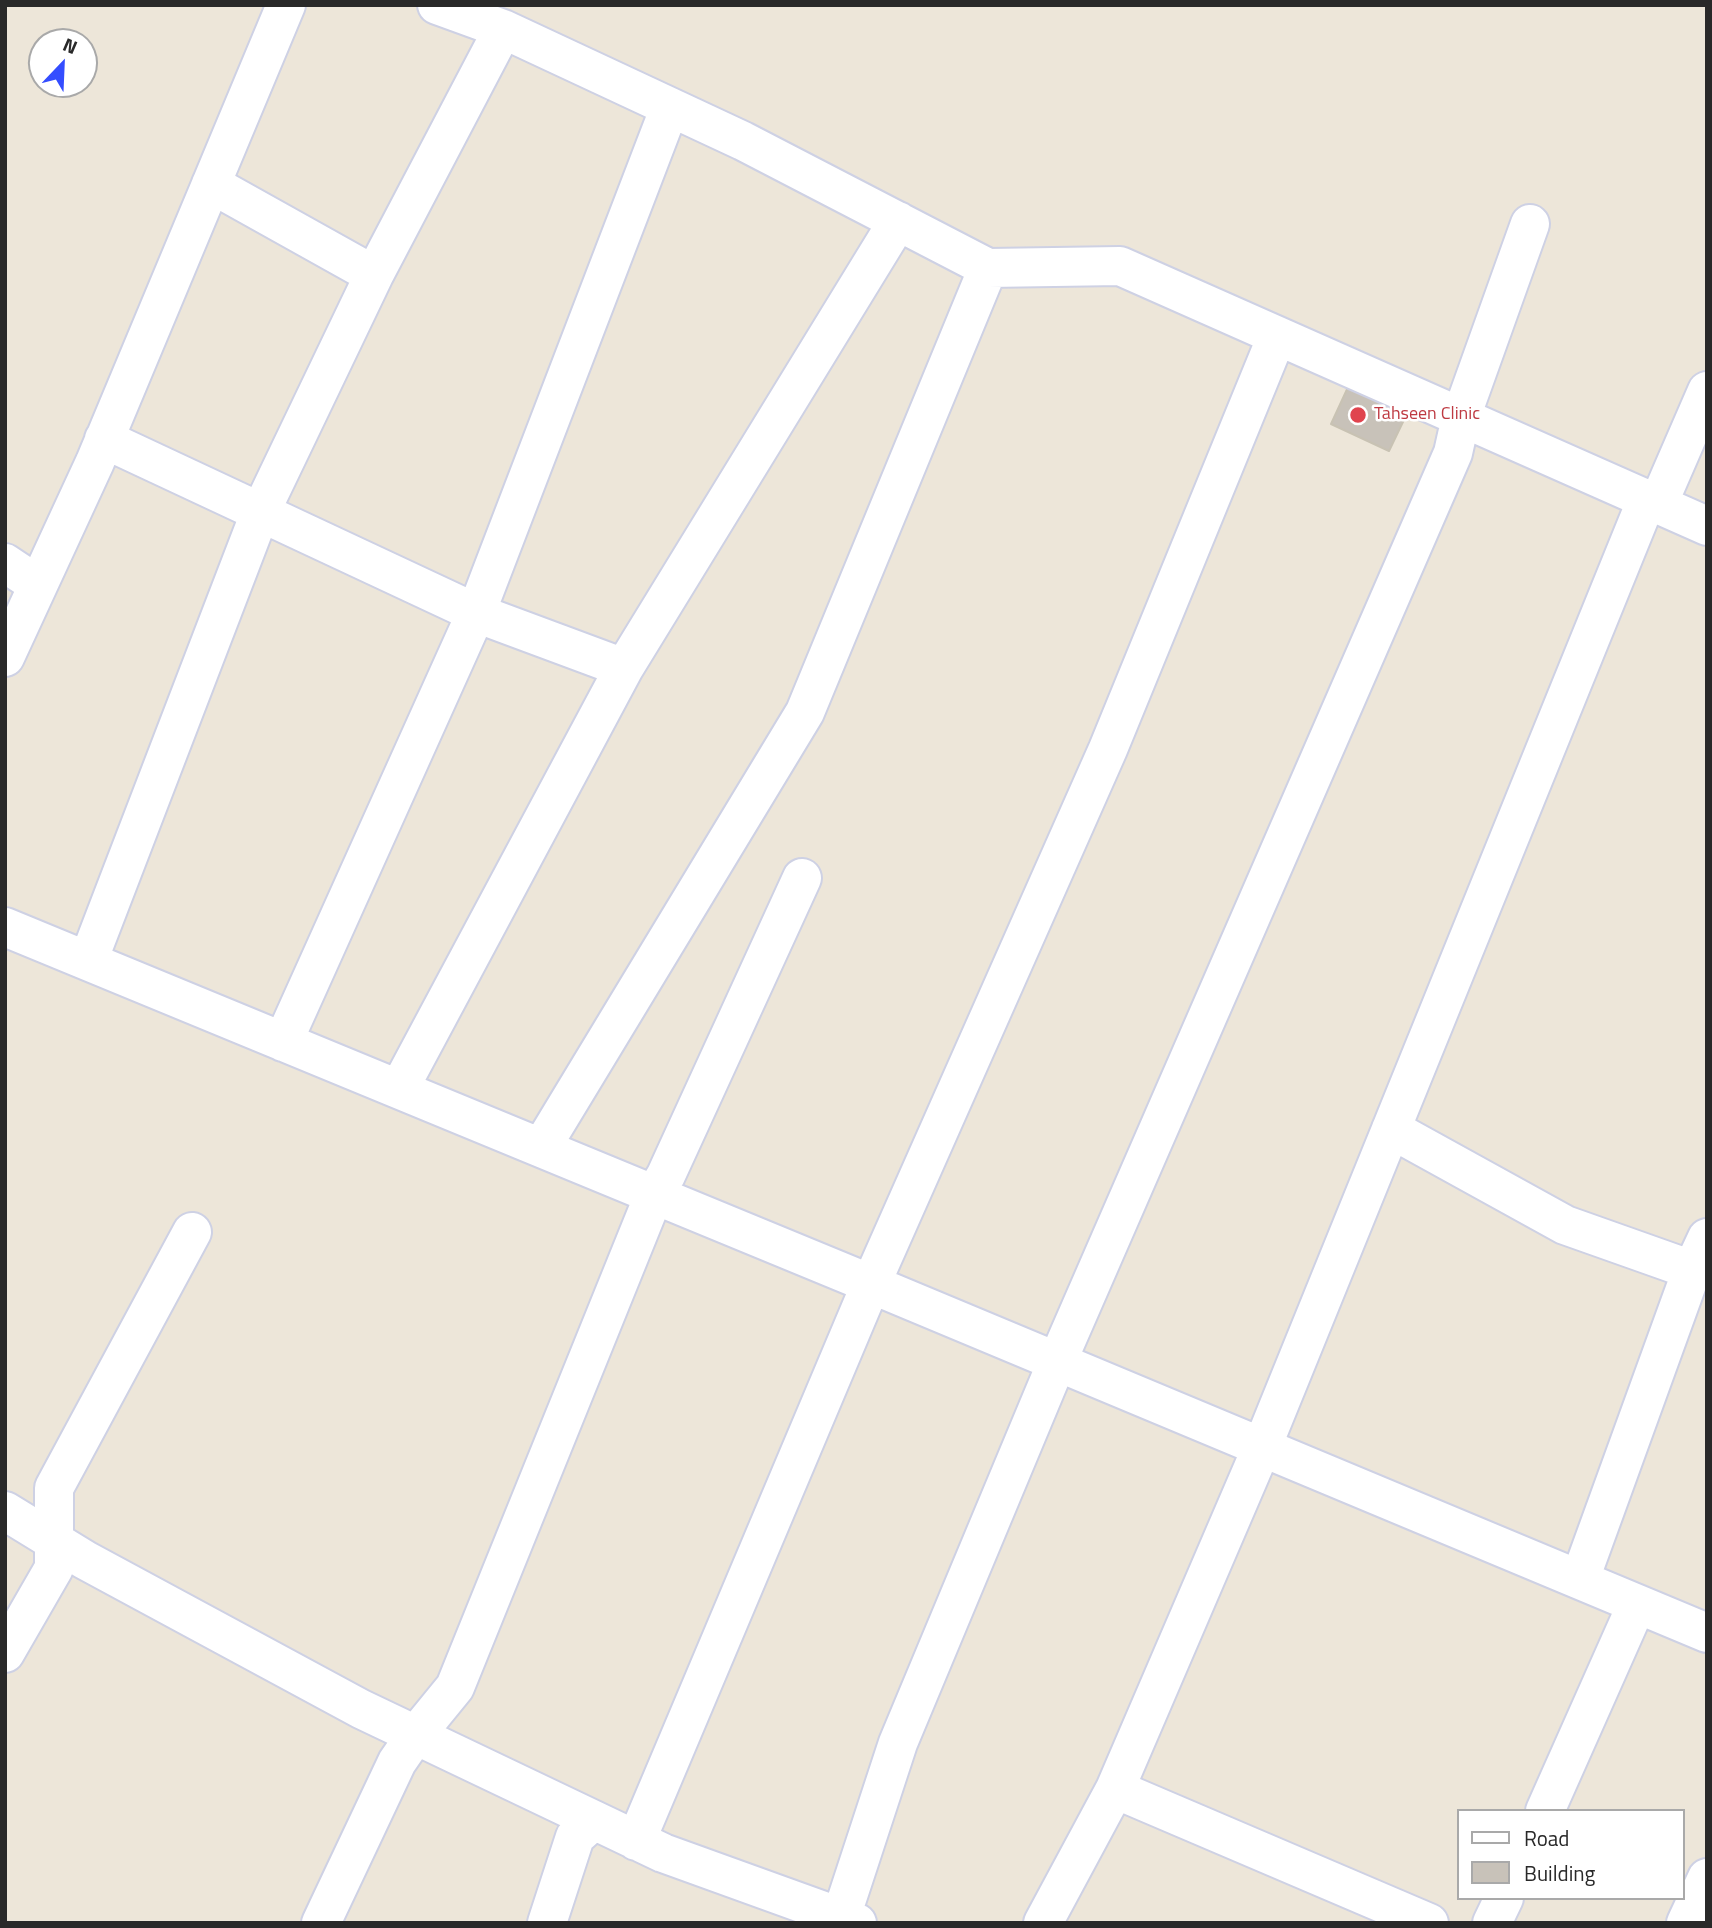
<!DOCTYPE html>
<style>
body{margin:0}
#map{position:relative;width:1712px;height:1928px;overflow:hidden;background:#ede6d9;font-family:"Titillium Web",sans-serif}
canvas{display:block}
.frame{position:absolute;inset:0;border:7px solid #292929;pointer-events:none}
.legend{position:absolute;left:1457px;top:1809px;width:228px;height:91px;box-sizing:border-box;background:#fff;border:2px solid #a9a9a9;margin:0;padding:9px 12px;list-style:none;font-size:21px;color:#292929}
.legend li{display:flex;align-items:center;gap:14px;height:35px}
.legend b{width:35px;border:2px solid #a9a9a9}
.north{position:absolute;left:28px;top:28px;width:70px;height:70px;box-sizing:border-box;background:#fff;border:2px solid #a9a9a9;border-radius:50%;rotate:23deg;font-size:19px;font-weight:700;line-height:28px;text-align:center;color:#292929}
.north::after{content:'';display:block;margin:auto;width:24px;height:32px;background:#344dff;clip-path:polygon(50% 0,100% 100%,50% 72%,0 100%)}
</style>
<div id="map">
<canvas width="1712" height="1928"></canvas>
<div class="frame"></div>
<ul class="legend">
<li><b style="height:9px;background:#fff"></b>Road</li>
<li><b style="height:19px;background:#c8c2b9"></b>Building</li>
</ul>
<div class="north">N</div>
</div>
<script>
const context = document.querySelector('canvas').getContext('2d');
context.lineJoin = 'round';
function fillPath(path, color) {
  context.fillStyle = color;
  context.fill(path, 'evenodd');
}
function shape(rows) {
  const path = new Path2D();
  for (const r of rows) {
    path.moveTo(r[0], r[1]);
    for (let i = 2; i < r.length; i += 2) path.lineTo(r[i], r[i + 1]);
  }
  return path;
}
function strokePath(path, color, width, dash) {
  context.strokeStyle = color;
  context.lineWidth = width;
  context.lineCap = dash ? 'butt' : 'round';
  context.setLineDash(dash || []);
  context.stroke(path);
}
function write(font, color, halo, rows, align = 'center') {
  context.font = font + ' "Titillium Web",sans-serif';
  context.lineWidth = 5;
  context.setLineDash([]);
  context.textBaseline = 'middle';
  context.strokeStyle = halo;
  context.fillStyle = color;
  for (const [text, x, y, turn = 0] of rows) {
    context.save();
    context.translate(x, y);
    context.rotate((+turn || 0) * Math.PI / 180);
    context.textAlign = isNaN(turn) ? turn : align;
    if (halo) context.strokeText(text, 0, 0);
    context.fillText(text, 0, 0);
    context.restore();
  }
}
const building = shape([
 [1355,372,1414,399,1389,451,1331,424,1355,372]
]);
fillPath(building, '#c8c2b9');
strokePath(building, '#c8c2b3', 2);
const street = shape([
 [437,5,503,29,743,141,988,268,1120,266,1707,526],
 [670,107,476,613,624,668,898,221],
 [374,275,503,29],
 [104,439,476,613,283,1042],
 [1658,504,1707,391],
 [5,563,38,585],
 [5,657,95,462,286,5],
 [5,927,871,1284,1707,1633],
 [88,961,260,513,374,275,211,184],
 [399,1089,624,668],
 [1391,1129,1565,1225,1692,1270],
 [541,1148,805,712,988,268],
 [5,1511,85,1560,361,1709,663,1853,857,1923],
 [1580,1579,1692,1270,1707,1238],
 [5,1653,54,1568,54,1488,192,1232],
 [1115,1789,1429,1923],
 [1545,1811,1637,1604],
 [636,1841,871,1284,1108,749,1277,336],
 [841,1917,898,1743,1057,1362,1453,453,1461,417,1530,224],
 [321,1923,397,1762,415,1736,455,1687,654,1195,666,1175,802,878],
 [547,1923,575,1837,593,1821],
 [1043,1923,1115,1789,1262,1447,1647,499],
 [1492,1923,1504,1898],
 [1686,1923,1707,1878]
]);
strokePath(street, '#ced1e4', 42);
strokePath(street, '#fff', 38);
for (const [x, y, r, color] of [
 [1358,415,9,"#e0444e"]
]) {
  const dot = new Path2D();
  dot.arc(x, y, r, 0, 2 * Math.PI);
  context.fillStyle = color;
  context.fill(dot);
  strokePath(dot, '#fff', 2.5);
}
write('18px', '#be3a42', '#fff', [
 ["Tahseen Clinic",1374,415]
], 'left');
</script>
